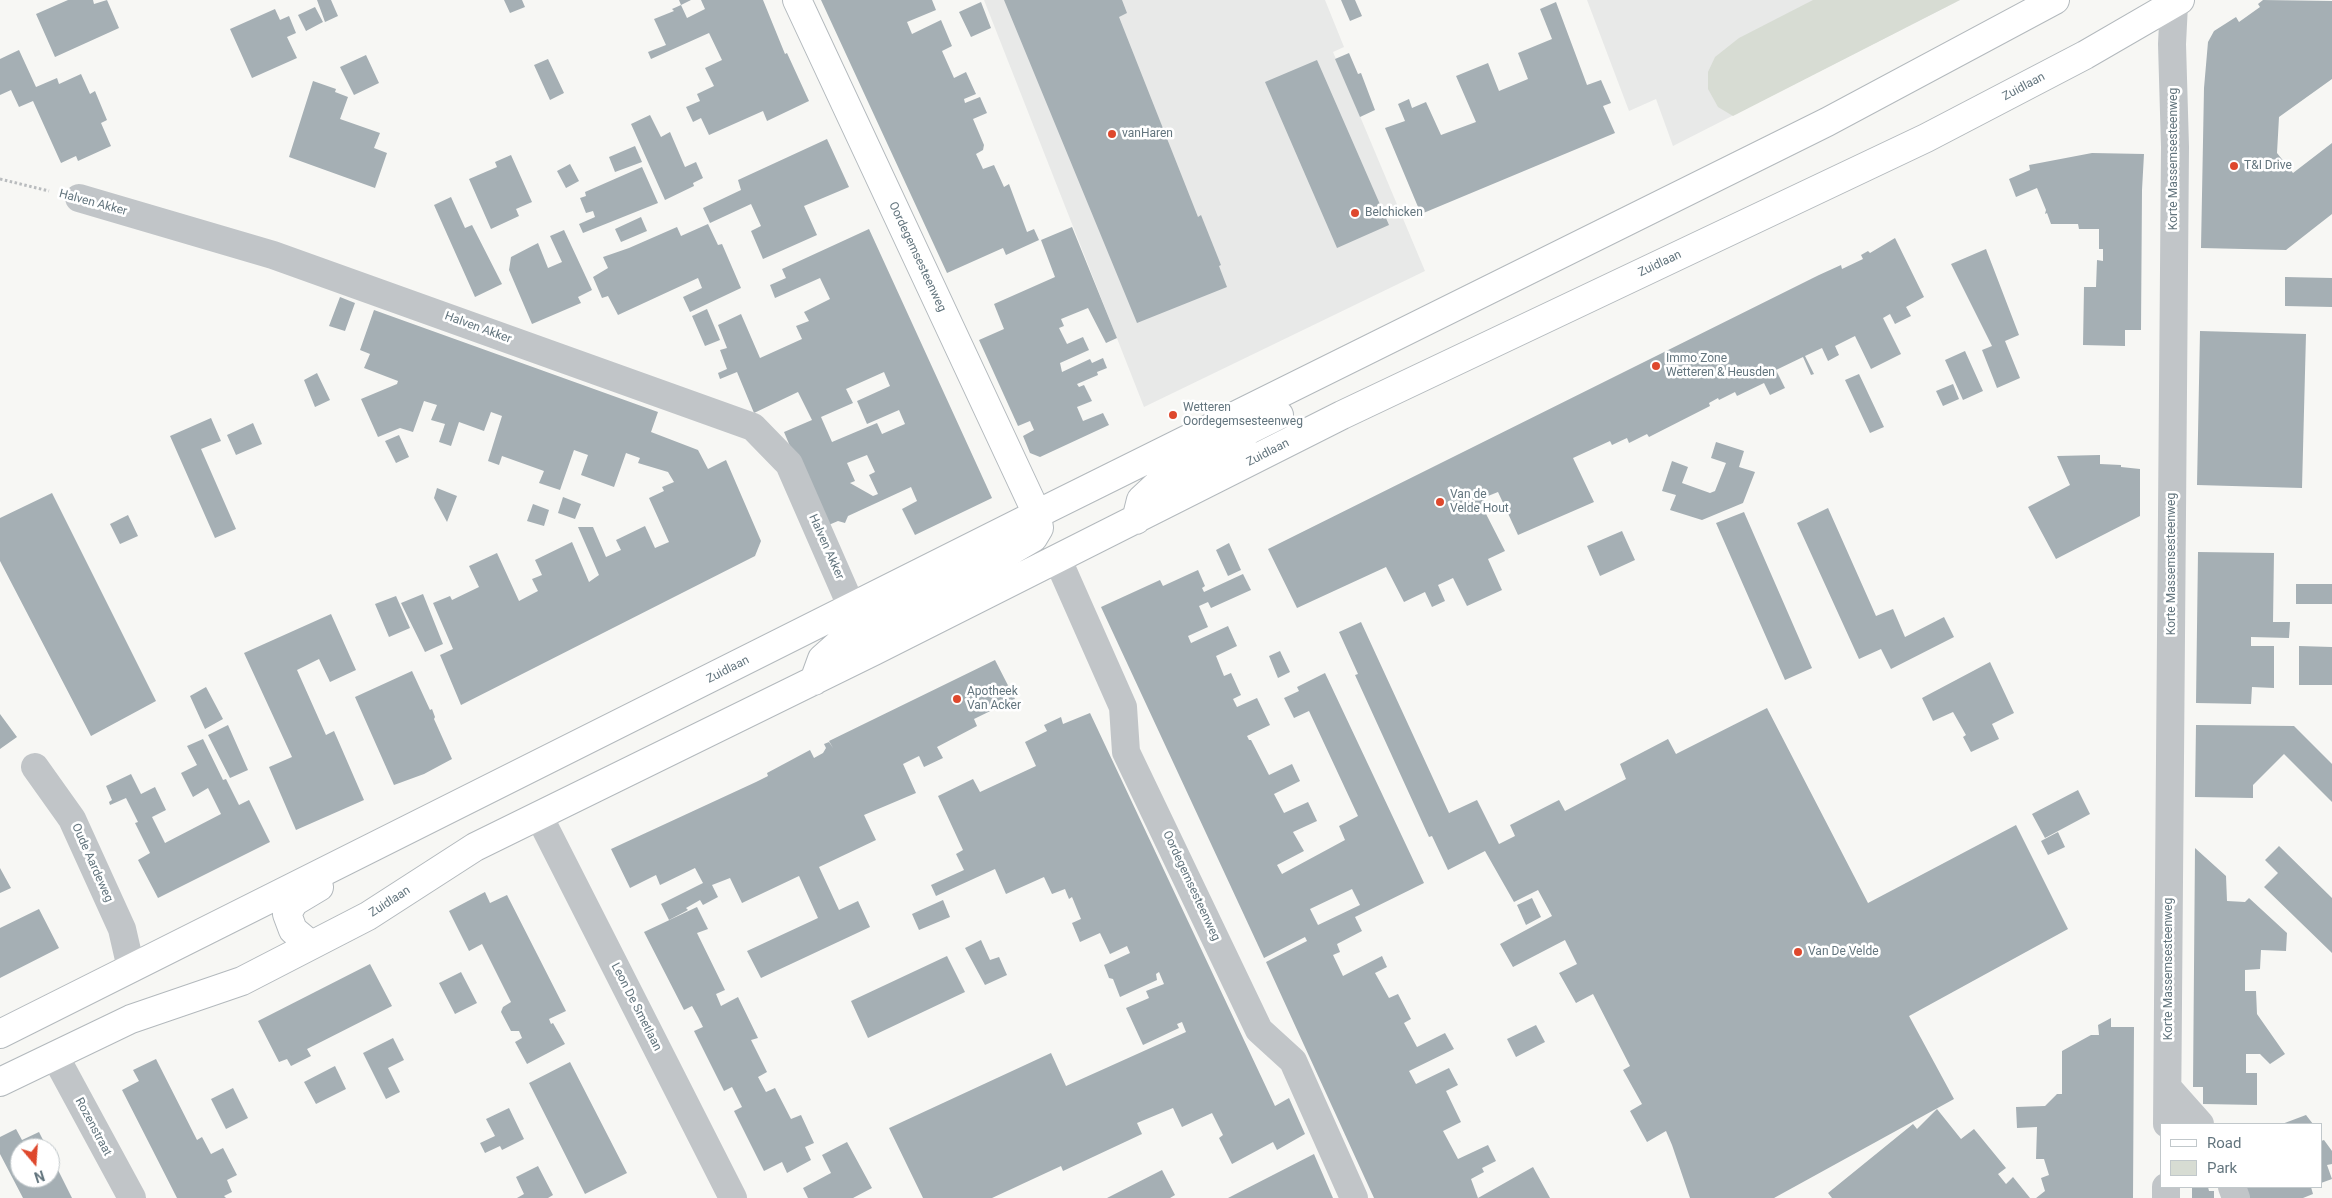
<!DOCTYPE html>
<style>
body{margin:0}
#map{position:relative;width:2332px;height:1198px;overflow:hidden;background:#f7f7f4;font-family:Roboto,sans-serif}
canvas{display:block}
.legend{position:absolute;left:2160px;top:1123px;width:162px;height:65px;box-sizing:border-box;background:#fff;border:1px solid #c1c8cb;margin:0;padding:6px 9px;list-style:none;font-size:15px;color:#63757e}
.legend li{display:flex;align-items:center;gap:10px;height:25px}
.legend b{width:25px;border:1px solid #c1c8cb}
.north{position:absolute;left:10px;top:1138px;width:50px;height:50px;box-sizing:border-box;background:#fff;border:1px solid #c1c8cb;border-radius:50%;rotate:162deg;font-size:14px;font-weight:700;line-height:20px;text-align:center;color:#63757e}
.north::after{content:'';display:block;margin:auto;width:18px;height:22px;background:#de482d;clip-path:polygon(50% 0,100% 100%,50% 72%,0 100%)}
</style>
<div id="map">
<canvas width="2332" height="1198"></canvas>
<ul class="legend">
<li><b style="height:6px;background:#fff"></b>Road</li>
<li><b style="height:14px;background:#d7dcd3"></b>Park</li>
</ul>
<div class="north">N</div>
</div>
<script>
const context = document.querySelector('canvas').getContext('2d');
context.lineJoin = 'round';
function fillPath(path, color) {
  context.fillStyle = color;
  context.fill(path, 'evenodd');
}
function shape(rows) {
  const path = new Path2D();
  for (const r of rows) {
    path.moveTo(r[0], r[1]);
    for (let i = 2; i < r.length; i += 2) path.lineTo(r[i], r[i + 1]);
  }
  return path;
}
function strokePath(path, color, width, dash) {
  context.strokeStyle = color;
  context.lineWidth = width;
  context.lineCap = dash ? 'butt' : 'round';
  context.setLineDash(dash || []);
  context.stroke(path);
}
function write(font, color, halo, rows, align = 'center') {
  context.font = font + ' Roboto,sans-serif';
  context.lineWidth = 5;
  context.setLineDash([]);
  context.textBaseline = 'middle';
  context.strokeStyle = halo;
  context.fillStyle = color;
  for (const [text, x, y, turn = 0] of rows) {
    context.save();
    context.translate(x, y);
    context.rotate((+turn || 0) * Math.PI / 180);
    context.textAlign = isNaN(turn) ? turn : align;
    if (halo) context.strokeText(text, 0, 0);
    context.fillText(text, 0, 0);
    context.restore();
  }
}
fillPath(shape([
 [984,0,1325,0,1344,47,1333,52,1425,271,1144,407],
 [1587,0,1960,0,1673,146,1656,99,1629,111]
]), '#e8e9e8');
fillPath(shape([
 [1813,0,1960,0,1733,116,1718,107,1708,89,1708,72,1715,57,1739,38]
]), '#d7dcd3');
fillPath(shape([
 [68,0,93,0,94,4,107,0,119,28,55,57,36,14],
 [317,0,331,0,338,16,325,22],
 [504,0,522,0,525,7,510,13],
 [679,0,691,0,681,5],
 [701,0,763,0,785,54,787,53,809,101,767,121,763,111,709,135,701,118,693,122,686,107,700,101,697,94,714,86,705,68,722,60,709,33,651,59,648,52,666,45,654,19,674,11,672,9,681,5,687,18,705,9],
 [821,0,932,0,936,10,907,22,912,34,941,20,952,46,942,51,954,78,966,72,976,94,964,99,965,103,980,97,987,113,973,119,984,145,983,150,976,154,983,169,994,165,1004,187,1009,184,1027,232,1034,229,1039,240,1006,255,1003,248,947,273],
 [1004,0,1122,0,1127,13,1119,17,1198,217,1201,215,1221,265,1219,266,1227,287,1137,323],
 [1341,0,1355,0,1362,16,1350,21],
 [2263,0,2332,1,2332,79,2279,117,2277,153,2293,173,2332,143,2332,214,2286,250,2201,248,2204,88,2208,42,2214,31,2236,17,2239,22,2260,7,2258,4],
 [981,2,991,28,971,37,959,12],
 [1556,2,1587,85,1601,80,1611,103,1603,106,1615,133,1421,214,1385,128,1405,121,1398,104,1409,99,1412,108,1426,102,1441,135,1476,122,1456,76,1488,63,1499,91,1528,79,1518,53,1552,39,1540,9],
 [315,7,323,22,306,31,298,15],
 [275,9,280,20,289,16,296,33,287,37,297,58,252,78,230,29],
 [19,50,36,87,57,78,59,84,81,74,90,94,95,91,107,120,101,123,111,146,78,161,76,156,61,163,33,101,19,107,11,90,0,95,0,59],
 [1349,53,1358,74,1361,73,1375,110,1360,117,1335,59],
 [366,55,379,83,354,95,340,67],
 [548,59,564,93,550,100,534,65],
 [1317,60,1389,225,1337,248,1265,82],
 [313,81,336,89,335,92,348,97,340,119,380,133,374,148,387,153,375,188,289,157],
 [650,115,661,137,670,132,685,167,696,162,703,178,693,183,694,186,665,200,631,124],
 [827,139,849,187,804,206,817,235,763,259,751,231,761,226,751,204,710,223,703,208,741,190,738,180],
 [635,146,642,162,615,172,609,157],
 [2092,153,2144,154,2142,190,2141,330,2125,330,2125,346,2083,345,2084,287,2096,287,2097,260,2103,261,2103,249,2099,249,2099,229,2079,229,2078,224,2051,224,2047,213,2045,214,2046,210,2037,188,2016,197,2009,179,2030,170,2029,165],
 [511,155,532,202,516,209,519,216,491,229,469,179,497,167,495,162],
 [570,164,579,181,566,188,557,171],
 [642,167,658,203,583,233,579,224,595,217,593,211,586,213,580,198,586,196,585,192],
 [451,197,465,228,472,225,502,284,475,297,434,205],
 [641,217,647,231,621,242,615,229],
 [708,224,718,245,722,244,741,288,690,312,683,297,702,288,698,278,618,315,608,296,602,298,593,277,608,268,603,257,629,248,677,227,681,236],
 [1072,227,1117,338,1106,343,1088,308,1061,319,1064,326,1059,328,1067,344,1083,337,1089,350,1060,363,1062,372,1090,359,1092,363,1103,358,1107,368,1097,372,1098,375,1077,384,1079,387,1084,385,1092,401,1077,407,1083,421,1103,413,1109,425,1040,457,1030,453,1023,436,1034,430,1030,421,1018,426,979,340,1004,329,994,304,1055,277,1041,240],
 [869,229,992,498,915,535,902,509,917,501,911,487,848,516,845,523,838,521,824,527,784,432,812,420,798,392,754,413,737,372,720,379,718,373,727,369,720,350,727,348,718,325,741,314,760,358,802,339,796,326,809,321,804,312,830,299,820,278,775,298,770,285,786,278,782,269],
 [884,372,890,386,857,401,867,424,899,410,905,424,882,434,877,423,832,442,821,417,853,403,846,389],
 [867,455,875,472,869,475,878,494,873,496,850,483,855,481,847,463],
 [564,230,592,290,578,297,581,303,532,324,509,270,511,257,538,243,548,268,562,262,550,236],
 [1895,238,1924,297,1906,307,1911,316,1895,324,1890,314,1883,318,1901,354,1871,369,1855,336,1835,346,1839,355,1828,361,1822,348,1805,356,1814,374,1811,375,1803,357,1776,370,1785,388,1770,395,1764,383,1737,396,1735,392,1719,400,1718,398,1709,403,1710,406,1649,437,1647,434,1629,443,1627,438,1612,445,1610,441,1573,458,1594,502,1518,535,1498,492,1483,498,1489,511,1485,512,1505,551,1488,559,1502,590,1467,606,1453,578,1438,585,1445,601,1432,607,1425,592,1404,602,1386,567,1297,608,1268,549,1819,275,1841,265,1842,269,1863,259,1861,255,1868,251,1870,253],
 [1986,249,2019,335,2005,341,2020,378,1997,388,1982,350,1992,346,1951,264],
 [2285,277,2332,278,2332,307,2285,306],
 [340,297,355,303,345,331,329,326],
 [707,309,720,340,705,346,692,316],
 [374,310,658,412,651,432,698,450,708,469,726,460,761,541,755,556,461,705,440,655,453,649,433,603,450,596,452,600,479,587,469,566,497,553,519,601,538,591,532,579,542,575,535,560,572,542,589,582,599,575,578,527,593,527,606,557,621,550,616,540,645,526,655,548,669,542,649,498,664,491,662,487,674,482,668,472,638,463,640,458,626,453,614,487,581,475,588,455,574,450,560,490,539,483,544,471,502,456,499,465,488,461,502,416,491,412,484,431,459,422,451,446,439,442,445,424,431,420,437,405,424,401,413,432,400,428,378,437,361,399,397,384,398,381,364,368,370,354,360,350],
 [2200,331,2306,334,2302,488,2197,485],
 [1965,351,1983,391,1963,400,1945,360],
 [317,373,330,400,315,407,304,380],
 [1859,374,1884,427,1870,433,1845,380],
 [1953,384,1959,399,1943,406,1936,391],
 [211,418,221,441,201,449,236,529,215,538,170,436],
 [253,423,262,444,236,455,227,435],
 [399,435,409,457,396,463,385,441],
 [1716,442,1744,451,1739,467,1755,472,1743,503,1702,520,1670,510,1676,495,1662,491,1672,461,1688,467,1682,483,1710,493,1715,491,1726,463,1711,458],
 [2100,455,2100,464,2121,465,2121,467,2140,469,2140,516,2056,559,2028,507,2070,485,2057,456],
 [437,488,457,496,447,522,434,498],
 [52,493,156,701,91,736,0,561,0,518],
 [563,497,581,504,575,519,558,513],
 [533,504,549,510,544,526,527,521],
 [1828,508,1876,616,1893,609,1905,637,1944,617,1954,637,1891,669,1881,649,1859,659,1797,523],
 [1744,512,1812,668,1785,680,1716,523],
 [128,515,138,536,120,544,110,524],
 [1622,531,1635,560,1600,576,1587,546],
 [1229,543,1241,570,1228,576,1216,550],
 [2198,552,2274,553,2273,622,2290,622,2289,638,2251,637,2251,646,2274,646,2274,688,2252,687,2251,704,2196,703],
 [1198,570,1205,586,1202,588,1204,592,1243,574,1251,590,1211,608,1208,602,1199,606,1208,627,1188,636,1191,643,1228,626,1237,646,1216,656,1224,676,1231,673,1241,695,1233,699,1237,707,1257,698,1270,725,1247,736,1249,740,1251,740,1269,775,1292,764,1300,781,1274,794,1284,813,1308,802,1317,821,1293,832,1304,851,1277,865,1282,874,1345,840,1339,826,1358,816,1309,711,1294,718,1284,698,1299,691,1297,687,1325,673,1424,883,1355,917,1362,931,1337,944,1340,952,1333,955,1343,976,1382,956,1387,967,1375,973,1389,998,1398,994,1411,1019,1404,1023,1417,1047,1445,1033,1454,1049,1409,1071,1416,1084,1449,1068,1458,1085,1446,1091,1461,1122,1443,1131,1458,1159,1488,1145,1496,1161,1482,1168,1484,1172,1471,1179,1478,1198,1533,1167,1550,1198,1374,1198,1266,962,1307,941,1305,937,1264,958,1101,607,1160,580,1163,586],
 [1352,889,1360,905,1318,925,1310,909],
 [2296,584,2332,584,2332,604,2296,604],
 [423,594,443,644,425,652,401,603],
 [396,596,410,628,389,637,375,604],
 [331,614,356,670,330,682,319,659,297,670,326,735,334,731,364,800,296,830,269,767,292,757,244,653],
 [1361,622,1449,813,1477,800,1499,844,1515,836,1510,825,1559,800,1565,811,1626,779,1620,764,1668,739,1676,754,1767,708,1868,903,2016,825,2068,929,1909,1016,1954,1099,1774,1198,1690,1198,1672,1145,1666,1131,1647,1142,1630,1111,1642,1104,1623,1070,1630,1066,1593,994,1576,1003,1559,973,1577,964,1565,940,1513,967,1500,944,1552,916,1538,890,1514,902,1485,851,1448,870,1432,836,1429,837,1355,675,1358,674,1339,632],
 [2299,646,2332,647,2332,685,2299,685],
 [1280,651,1290,672,1278,678,1269,656],
 [995,660,1015,699,974,719,977,726,937,747,943,758,924,767,919,756,903,764,916,793,864,815,876,840,819,867,839,910,858,901,870,927,761,978,747,951,818,918,799,876,742,903,730,878,712,885,718,897,703,905,700,900,686,908,688,910,669,920,661,904,703,883,695,868,660,885,656,875,630,888,611,849,756,782,768,776,767,773,810,750,814,758,823,753,826,748,824,744,829,742,833,748,829,741],
 [1990,662,2014,713,1992,724,1999,739,1971,752,1963,737,1966,735,1953,712,1933,721,1922,698],
 [412,671,430,710,432,709,435,717,434,719,452,759,424,774,394,785,355,697],
 [206,687,223,719,205,729,190,696],
 [1090,713,1275,1106,1289,1098,1305,1134,1277,1150,1273,1142,1232,1164,1219,1138,1223,1135,1212,1113,1182,1127,1173,1108,1137,1123,1142,1134,1063,1171,1061,1166,992,1198,923,1198,889,1128,1051,1053,1066,1086,1186,1032,1182,1022,1177,1024,1179,1028,1143,1045,1126,1008,1149,998,1146,991,1164,984,1159,972,1156,974,1157,980,1120,997,1113,979,1109,978,1104,965,1130,953,1127,946,1110,954,1100,933,1080,942,1072,923,1081,919,1072,897,1069,899,1065,889,1052,894,1044,877,1006,894,995,869,936,896,931,885,964,870,956,854,963,850,938,796,973,779,980,792,1036,766,1025,742,1047,731,1044,725,1061,717,1063,724],
 [0,714,17,737,0,749],
 [228,725,248,770,230,778,208,735],
 [2196,725,2294,726,2332,764,2332,802,2284,754,2253,785,2253,798,2195,797],
 [203,739,223,780,226,779,239,805,249,800,270,842,158,898,138,860,150,853,135,823,138,822,126,798,110,805,109,802,112,800,106,786,131,774,141,794,155,787,166,810,152,817,165,843,221,814,208,788,193,797,181,773,197,765,187,746],
 [2078,790,2090,814,2045,838,2032,814],
 [2058,832,2065,847,2048,855,2041,841],
 [2279,846,2332,898,2332,953,2264,887,2278,873,2265,860],
 [2195,848,2226,876,2227,901,2245,902,2249,898,2287,933,2286,951,2261,950,2260,969,2245,970,2245,991,2256,991,2257,1014,2285,1054,2270,1064,2260,1054,2246,1054,2246,1073,2257,1073,2257,1105,2203,1104,2203,1087,2193,1087],
 [0,868,11,888,0,893],
 [485,892,490,903,507,895,566,1011,549,1019,551,1024,553,1023,565,1044,527,1064,515,1042,522,1038,519,1031,511,1031,501,1012,503,1007,511,1002,482,944,469,951,449,911],
 [1532,898,1541,917,1526,925,1517,905],
 [943,900,950,917,919,930,912,914],
 [697,907,708,929,697,933,725,990,716,994,721,1006,738,997,758,1038,751,1040,767,1072,758,1077,766,1092,775,1088,791,1119,801,1115,814,1143,805,1147,811,1160,787,1173,782,1162,764,1171,734,1111,742,1107,732,1087,724,1091,694,1031,703,1027,698,1017,692,1006,684,1010,644,932],
 [39,909,59,948,0,978,0,928],
 [981,940,990,960,999,957,1007,975,985,985,965,948],
 [947,956,965,992,868,1038,851,1001],
 [370,964,392,1006,307,1049,311,1056,291,1066,287,1059,279,1062,258,1021],
 [461,972,477,1003,455,1014,439,983],
 [2111,1018,2111,1027,2134,1027,2133,1198,2036,1198,2045,1191,2041,1178,2049,1175,2044,1159,2036,1159,2037,1127,2017,1128,2016,1107,2045,1106,2057,1094,2062,1094,2062,1051,2091,1035,2099,1035,2098,1025],
 [1536,1025,1545,1042,1516,1057,1507,1039],
 [393,1038,404,1060,388,1068,400,1092,386,1099,363,1053],
 [156,1059,197,1140,202,1137,211,1154,223,1148,237,1175,227,1180,232,1192,224,1196,226,1198,177,1198,122,1090,139,1081,133,1070],
 [570,1062,627,1173,585,1194,529,1083],
 [335,1066,346,1089,316,1104,304,1082],
 [233,1088,248,1118,226,1129,211,1099],
 [509,1108,524,1139,502,1150,500,1146,485,1153,480,1143,495,1136,486,1119],
 [1937,1109,1961,1139,1974,1129,2006,1168,1998,1174,2006,1184,2013,1177,2030,1198,1832,1198,1828,1193,1913,1124,1917,1129],
 [2306,1115,2313,1124,2282,1124],
 [16,1129,22,1140,39,1132,47,1148,20,1148,20,1178,50,1178,50,1154,72,1198,23,1198,0,1154,0,1137],
 [2324,1140,2332,1151,2332,1164,2327,1165,2332,1179,2321,1183,2321,1141],
 [847,1142,872,1188,853,1198,808,1198,803,1188,831,1173,822,1155],
 [1314,1154,1333,1198,1228,1198],
 [538,1166,553,1195,548,1198,517,1198,524,1194,516,1177],
 [1162,1170,1175,1195,1170,1198,1107,1198],
 [2192,1187,2208,1187,2209,1191,2214,1191,2214,1198,2192,1198],
 [2241,1187,2311,1187,2313,1194,2303,1198,2245,1198]
]), '#a5afb4');
const secondary = shape([
 [797,0,1037,514,1039,528,1033,538,1014,549,969,572,935,595,841,642,822,659,814,681],
 [1136,520,1141,500,1157,485,1224,451,1249,430,1279,415],
 [311,945,293,930,287,914,294,902,319,887],
 [0,1034,1037,514,1827,122,2055,0],
 [0,1082,131,1019,242,981,368,916,475,847,874,651,1342,415,1926,138,2085,55,2180,0]
]);
strokePath(secondary, '#b3b9bd', 30);
strokePath(shape([
 [0,179,49,191]
]), '#b9bcbe', 3, [2.5, 2.5]);
strokePath(shape([
 [79,198,273,255,753,427,789,464,852,608],
 [1058,560,1123,707,1126,752,1259,1030,1293,1061,1354,1198],
 [35,767,72,819,122,929,131,968],
 [539,816,733,1198],
 [55,1056,132,1198],
 [2168,1088,2200,1124],
 [2167,1124,2175,147,2172,44,2174,4],
 [2232,1187,2236,1198],
 [2166,1198,2166,1187]
]), '#c1c5c8', 28);
strokePath(secondary, '#fff', 28);
for (const [x, y, r, color] of [
 [1112,134,5,"#de482d"],
 [2234,166,5,"#de482d"],
 [1355,213,5,"#de482d"],
 [1656,366,5,"#de482d"],
 [1173,415,5,"#de482d"],
 [1440,502,5,"#de482d"],
 [957,699,5,"#de482d"],
 [1798,952,5,"#de482d"]
]) {
  const dot = new Path2D();
  dot.arc(x, y, r, 0, 2 * Math.PI);
  context.fillStyle = color;
  context.fill(dot);
  strokePath(dot, '#fff', 2);
}
write('12px', '#63757e', '#fff', [
 ["Zuidlaan",2024,87,-28],
 ["Korte Massemsesteenweg",2174,159,-90],
 ["Halven Akker",93,203,15],
 ["Oordegemsesteenweg",917,257,65],
 ["Zuidlaan",1660,264,-25],
 ["Halven Akker",478,328,20],
 ["Zuidlaan",1268,453,-27],
 ["Halven Akker",826,547,66],
 ["Korte Massemsesteenweg",2172,564,-90],
 ["Zuidlaan",728,670,-27],
 ["Oude Aardeweg",92,863,66],
 ["Oordegemsesteenweg",1191,886,65],
 ["Zuidlaan",390,902,-33],
 ["Korte Massemsesteenweg",2169,969,-90],
 ["Leon De Smetlaan",636,1007,63],
 ["Rozenstraat",93,1127,62]
]);
write('12px', '#63757e', '#fff', [
 ["vanHaren",1122,134],
 ["T&I Drive",2244,166],
 ["Belchicken",1365,213],
 ["Immo Zone",1666,359],
 ["Wetteren & Heusden",1666,373],
 ["Wetteren",1183,408],
 ["Oordegemsesteenweg",1183,422],
 ["Van de",1450,495],
 ["Velde Hout",1450,509],
 ["Apotheek",967,692],
 ["Van Acker",967,706],
 ["Van De Velde",1808,952]
], 'left');
</script>
